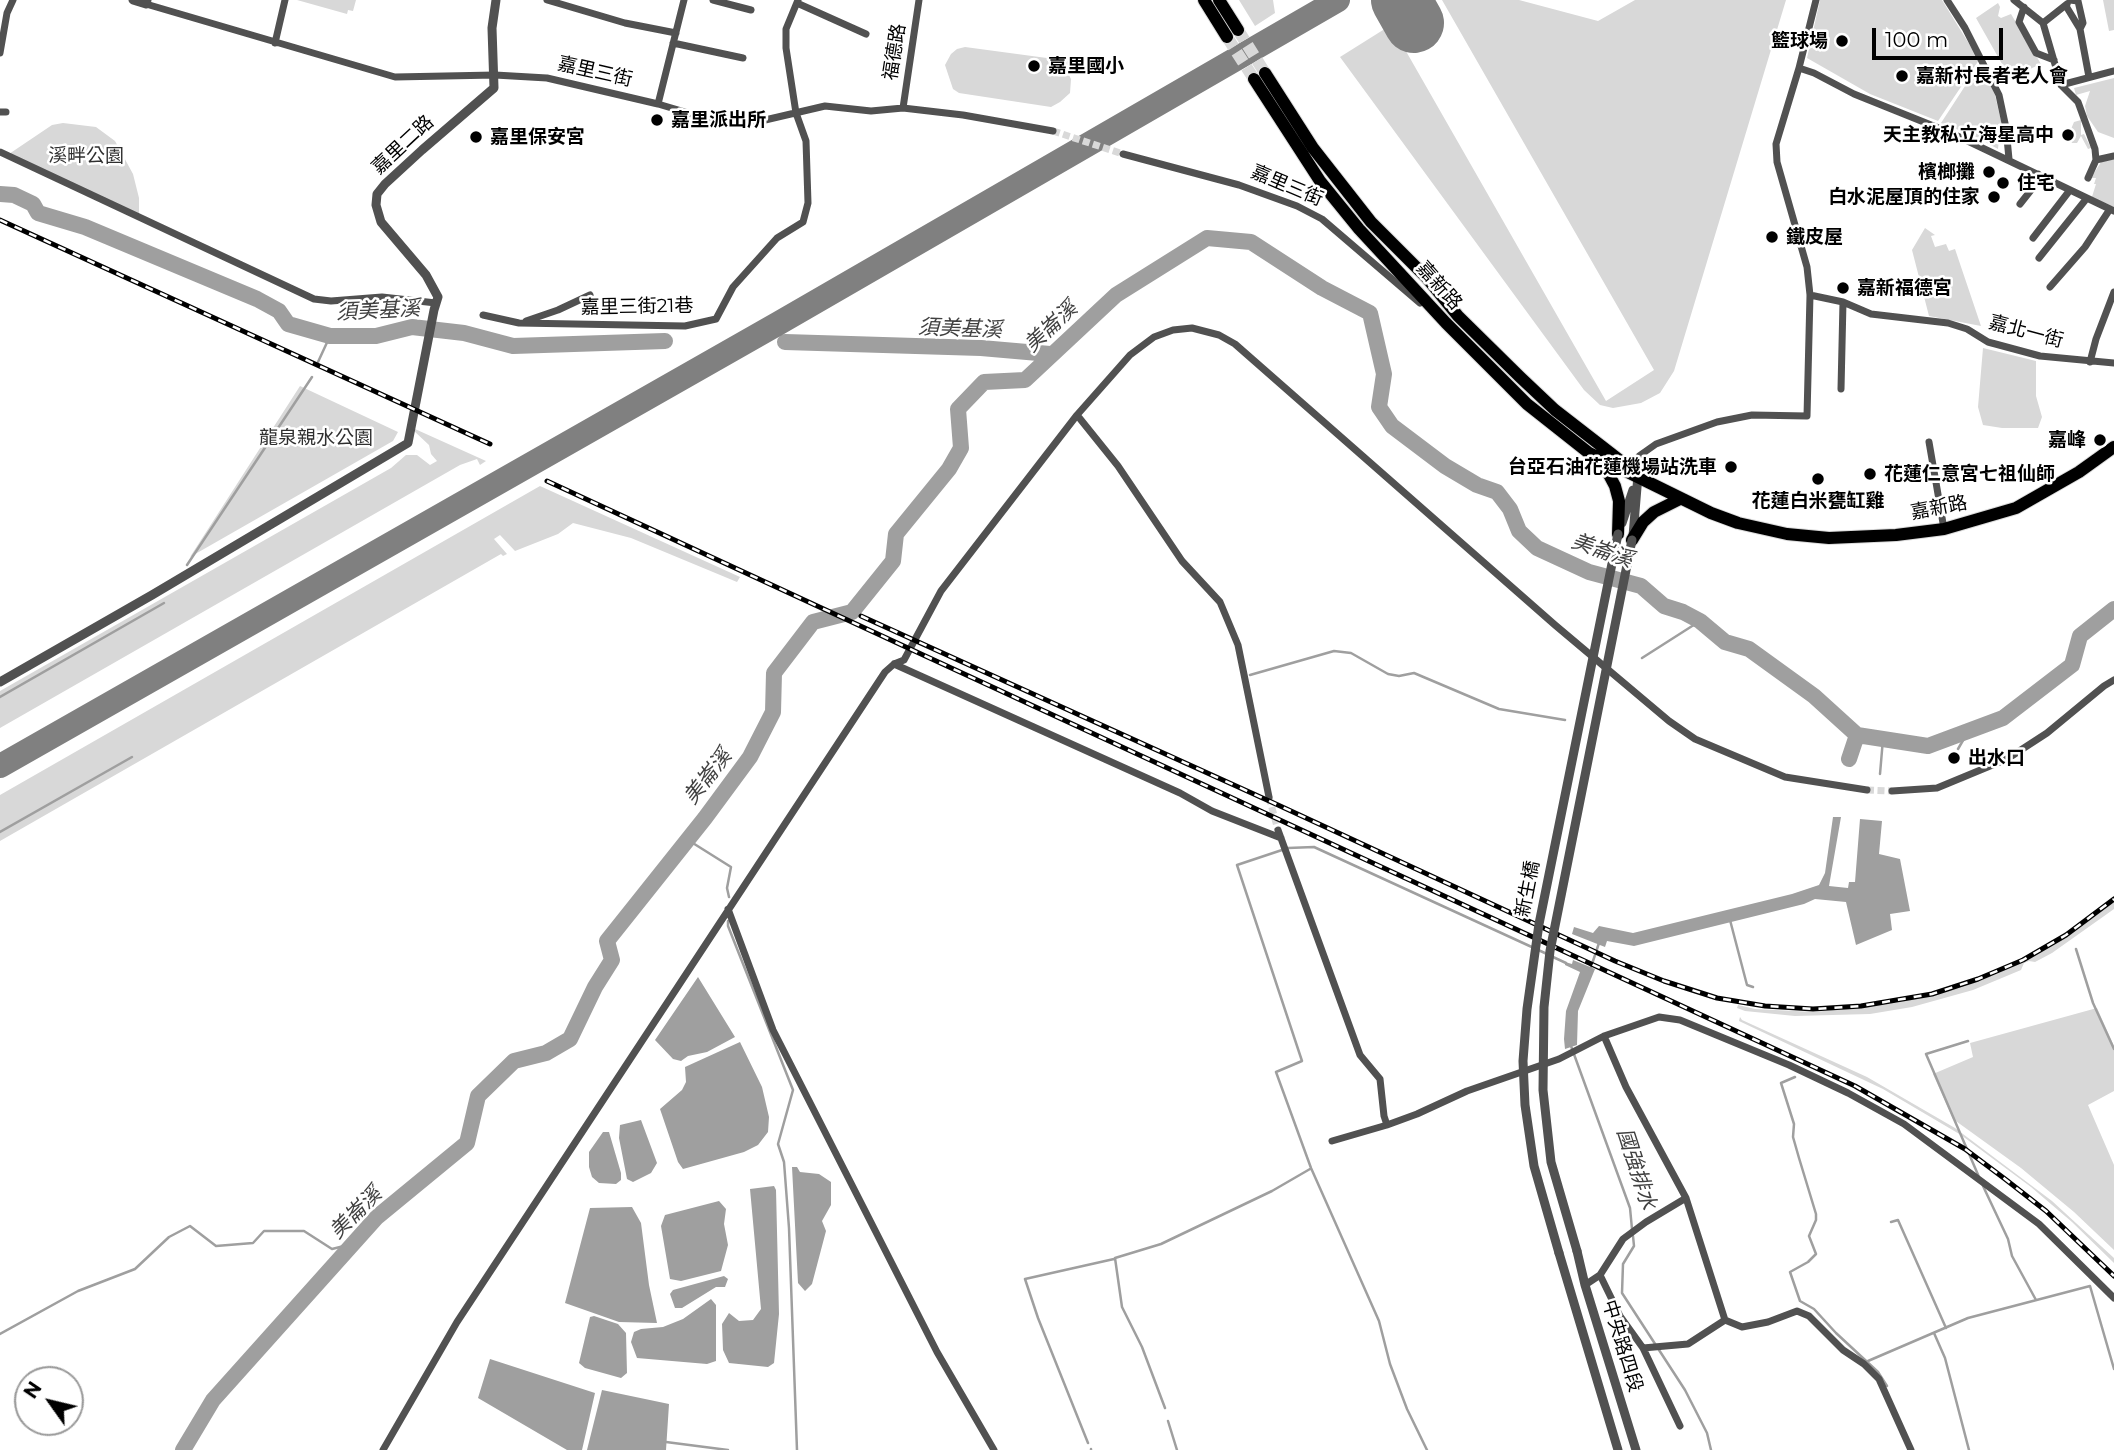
<!DOCTYPE html>
<meta charset="utf-8">
<style>
body{margin:0}
#map{position:relative;width:2114px;height:1450px;overflow:hidden;background:#fff;font-family:Montserrat,sans-serif}
canvas{display:block}
.north{position:absolute;left:14px;top:1366px;width:70px;height:70px;box-sizing:border-box;background:#fff;border:2px solid #999;border-radius:50%;rotate:304deg;font-size:19px;font-weight:700;line-height:28px;text-align:center;color:#000}
.north::after{content:'';display:block;margin:auto;width:24px;height:32px;background:#000;clip-path:polygon(50% 0,100% 100%,50% 72%,0 100%)}
.scale{position:absolute;left:1872px;top:28px;width:131px;height:32px;box-sizing:border-box;border:4px solid #000;border-top:0;padding-left:9px;font-size:21px;line-height:24px;white-space:nowrap;color:#000;-webkit-text-stroke:5px #fff;paint-order:stroke}
</style>
<div id="map">
<canvas width="2114" height="1450"></canvas>
<div class="north">N</div>
<div class="scale">100 m</div>
</div>
<script>
const context = document.querySelector('canvas').getContext('2d');
context.lineJoin = 'round';
function fillPath(path, color) {
  context.fillStyle = color;
  context.fill(path, 'evenodd');
}
function shape(rows) {
  const path = new Path2D();
  for (const r of rows) {
    path.moveTo(r[0], r[1]);
    for (let i = 2; i < r.length; i += 2) path.lineTo(r[i], r[i + 1]);
  }
  return path;
}
function strokePath(path, color, width, dash) {
  context.strokeStyle = color;
  context.lineWidth = width;
  context.lineCap = dash ? 'butt' : 'round';
  context.setLineDash(dash || []);
  context.stroke(path);
}
function write(font, color, halo, rows, align = 'center') {
  context.font = font + ' Montserrat,"Noto Sans TC",sans-serif';
  context.lineWidth = 5;
  context.setLineDash([]);
  context.textBaseline = 'middle';
  context.strokeStyle = halo;
  context.fillStyle = color;
  for (const [text, x, y, turn = 0] of rows) {
    context.save();
    context.translate(x, y);
    context.rotate((+turn || 0) * Math.PI / 180);
    context.textAlign = isNaN(turn) ? turn : align;
    if (halo) context.strokeText(text, 0, 0);
    context.fillText(text, 0, 0);
    context.restore();
  }
}
fillPath(shape([
 [297,0,356,0,353,11,348,10,347,14],
 [1239,0,1273,0,1275,13,1255,26],
 [1442,0,1519,0,1598,21,1635,0,1786,0,1674,371,1660,393,1641,403,1613,408,1600,405,1584,390,1340,57,1391,25,1606,401,1654,370],
 [1820,0,1942,0,1979,60,1938,121,1870,94,1807,58],
 [2103,0,2114,0,2114,30,2109,31],
 [1998,3,2000,7,1998,16,2001,18,2011,14,2041,64,2010,78,1976,18],
 [965,47,1084,63,1084,71,1066,69,1071,79,1070,93,1060,102,1051,107,959,93,953,89,945,65,951,54,957,49],
 [1980,63,1995,95,2001,121,1998,149,1974,136,1941,123],
 [2114,78,2114,138,2098,132,2087,116,2085,106,2090,91,2076,95,2074,88],
 [2081,120,2081,135,2084,134,2091,148,2088,149,2081,136,2077,143,2072,143,2068,136,2074,122],
 [63,123,96,127,115,141,133,174,139,198,139,214,9,154,52,125],
 [2114,159,2114,207,2091,200,2096,184,2094,184,2096,178,2091,178,2101,162],
 [1925,228,1935,235,1931,236,1935,247,1946,244,1949,251,1955,249,1981,326,1929,316,1912,250],
 [1983,348,2036,361,2036,396,2042,417,2038,428,2002,428,1983,425,1978,407],
 [300,386,398,432,393,441,190,557],
 [415,429,486,461,480,465,477,459,460,465,0,728,0,691,391,468,406,455,417,455,430,465,437,461,431,454,429,445,414,431],
 [540,486,740,577,737,582,631,538,573,523,558,534,515,551,500,535,494,539,507,554,503,556,501,554,0,841,0,795],
 [2114,902,2114,909,2052,953,2035,962,2029,961,2024,963,2021,970,1973,990,1912,1007,1870,1014,1795,1016,1745,1011,1737,1008,1738,1005,1755,1009,1815,1012,1895,1003,1960,988,1999,973,2044,950,2079,928],
 [2097,1008,2114,1046,2114,1091,2088,1105,2114,1165,2114,1250,2074,1212,2021,1168,1953,1119,1933,1074,1973,1057,1970,1043],
 [1740,1017,1742,1020,1867,1077,1955,1128,2052,1201,2114,1258,2114,1263,2072,1222,2031,1187,1961,1135,1883,1089,1739,1021]
]), '#d8d8d8');
fillPath(shape([
 [1833,817,1841,817,1829,886,1848,888,1849,882,1855,882,1860,819,1882,821,1879,854,1900,859,1910,911,1890,914,1892,930,1856,945,1846,902,1815,899,1804,904,1634,946,1607,941,1605,947,1572,934,1574,927,1593,933,1599,926,1633,933,1792,894,1819,885,1825,873],
 [1573,960,1595,969,1578,1011,1577,1045,1565,1049,1564,1039,1566,1011,1580,972,1565,965,1565,962,1572,964],
 [698,977,735,1037,707,1052,688,1056,681,1061,673,1059,655,1040],
 [740,1042,762,1087,769,1117,768,1132,758,1145,744,1152,683,1169,678,1162,660,1109,682,1090,686,1082,685,1067],
 [641,1120,657,1163,651,1173,633,1182,627,1179,619,1138,620,1125],
 [603,1132,609,1132,621,1173,621,1180,616,1184,599,1183,592,1177,589,1167,589,1152],
 [792,1167,797,1167,800,1172,819,1174,831,1182,831,1205,822,1221,826,1231,812,1284,805,1291,798,1283],
 [774,1186,776,1190,779,1314,774,1363,768,1367,729,1363,723,1350,722,1324,729,1313,739,1321,753,1320,761,1309,750,1189],
 [719,1201,726,1209,724,1224,728,1245,721,1271,681,1281,670,1279,661,1226,665,1215],
 [632,1207,641,1223,649,1285,657,1323,619,1322,565,1303,590,1208],
 [724,1276,728,1279,725,1287,716,1287,682,1308,675,1308,670,1294,673,1290],
 [711,1299,716,1305,716,1361,707,1364,637,1358,631,1342,634,1332,641,1329,663,1327,683,1319],
 [594,1316,618,1324,626,1333,627,1373,621,1378,585,1368,579,1363,590,1317],
 [490,1359,595,1393,582,1450,567,1450,478,1398],
 [602,1390,669,1404,666,1450,587,1450]
]), '#9f9f9f');
strokePath(shape([
 [318,362,330,336],
 [187,565,312,377],
 [1642,658,1700,621],
 [1250,675,1334,651,1351,653,1388,674,1399,676,1414,673,1499,709,1565,720],
 [0,697,164,603],
 [1958,749,1969,730],
 [1880,774,1883,739],
 [0,832,132,757],
 [688,840,731,867,727,888,729,897],
 [1730,920,1747,985,1753,987],
 [728,921,728,926,793,1090,778,1144,784,1162,789,1228,797,1450],
 [2076,949,2093,1003,2114,1049],
 [1553,957,1566,963],
 [1590,970,1599,943],
 [1968,1041,1926,1054,1979,1177],
 [1571,1046,1630,1208,1632,1229],
 [1795,1077,1781,1083,1794,1124,1793,1137,1799,1158,1816,1214,1816,1220,1809,1236,1816,1254,1808,1262,1790,1272,1800,1301,1814,1309,1836,1333,1878,1372,1887,1386],
 [1983,1186,2008,1239,2012,1256,2036,1300],
 [1891,1222,1898,1220,1946,1328],
 [1633,1236,1634,1246,1623,1264,1622,1293,1685,1390,1707,1433,1711,1450],
 [1934,1333,1945,1358,1969,1450],
 [0,1334,78,1291,135,1269,169,1237,190,1226,216,1246,253,1243,264,1231,304,1231,332,1249,352,1244],
 [1868,1361,1968,1318,2090,1286,2114,1369],
 [1165,1408,1142,1347,1122,1307,1115,1258,1161,1244,1272,1191,1310,1169],
 [1168,1421,1177,1450],
 [666,1442,728,1450],
 [1088,1443,1038,1318,1025,1279,1114,1259],
 [1091,1449,1091,1450],
 [1427,1450,1407,1409,1390,1364,1379,1321,1311,1168,1276,1072,1302,1061,1237,865,1288,848,1314,847,1547,954]
]), '#9f9f9f', 2.5);
strokePath(shape([
 [0,194,14,195,33,204,38,213,85,227,257,299,279,311,288,324,330,336,376,336,412,327,464,333,513,346,665,341],
 [785,342,981,348,1050,354],
 [1849,759,1857,735],
 [183,1450,213,1400,377,1217,467,1143,478,1096,514,1061,546,1053,570,1039,595,987,612,960,607,941,705,818,750,757,773,712,774,673,813,622,852,612,893,561,896,534,949,469,961,448,958,409,984,382,1025,380,1116,295,1207,238,1251,242,1322,288,1370,313,1384,374,1379,407,1392,426,1445,466,1477,485,1497,492,1510,509,1519,531,1537,548,1589,572,1641,586,1664,606,1683,612,1700,621,1725,642,1749,649,1814,696,1857,735,1928,746,2003,718,2072,665,2080,636,2114,609]
]), '#9f9f9f', 16);
strokePath(shape([
 [0,766,779,323,1338,0]
]), '#808080', 24);
strokePath(shape([
 [1401,0,1414,23]
]), '#808080', 60);
strokePath(shape([
 [1053,131,1123,154],
 [1867,790,1892,791],
 [1269,797,1278,830]
]), '#d9d9d9', 7, [7, 3.5]);
strokePath(shape([
 [1238,30,1265,73],
 [1227,37,1254,79]
]), '#d9d9d9', 12, [12, 6]);
const primary = shape([
 [1204,0,1227,37],
 [1219,0,1238,30],
 [1265,73,1313,148,1371,222,1427,278,1458,316,1520,377,1555,410,1622,462],
 [1254,79,1320,181,1359,229,1446,323,1527,404,1589,453,1711,513,1738,523,1787,534,1829,538,1896,535,1944,529,2016,508,2079,472,2114,447],
 [1594,458,1607,471,1615,486,1619,501,1618,534],
 [1632,540,1643,522,1654,512,1680,499]
]);
strokePath(primary, '#dbdbdb', 14);
strokePath(shape([
 [547,0,625,23,676,33],
 [713,0,751,10],
 [1947,0,1965,28,1999,95,2006,128,2009,159],
 [2014,0,2043,23,2061,85,2078,102,2095,149,2096,160,2114,156],
 [797,3,866,34],
 [146,4,395,77,495,75,547,78,658,104,702,117,748,124,825,106,871,111,903,108,963,115,1053,131],
 [2066,6,2080,29,2083,23,2078,1,2070,0],
 [2024,7,2019,22,2036,53,2054,60],
 [2043,23,2067,4],
 [2080,29,2089,77],
 [275,43,285,0],
 [673,43,743,58],
 [0,53,7,13,13,0],
 [1799,68,1816,0],
 [2061,85,2114,71],
 [658,104,684,0],
 [903,108,919,0],
 [0,112,6,112],
 [0,152,314,299,331,301,382,297,436,303],
 [1123,154,1239,185,1297,206,1322,219,1420,303],
 [2088,178,2096,160],
 [2020,204,2039,180,2038,174],
 [2033,238,2070,190],
 [2039,258,2087,198],
 [2050,287,2085,247,2110,209],
 [1810,295,1843,302,1871,314,1948,323,1967,329,1988,342,2040,356,2114,363],
 [483,315,519,323,685,326,716,319,733,287,777,238,803,222,808,203,806,141,796,113,786,48,786,29,798,0],
 [526,321,558,310,590,295],
 [2090,362,2096,339,2114,292],
 [1841,389,1843,302],
 [1077,415,1118,466,1182,561,1220,602,1238,645,1269,797],
 [1929,442,1944,529],
 [1638,475,1639,456,1656,444,1717,422,1752,415,1807,416,1810,295,1807,267,1777,162,1776,144,1799,68,1814,73,1854,94,1951,133,2114,211],
 [894,664,1180,793,1212,811,1281,838],
 [1892,791,1937,788,2007,759,2047,733,2104,686,2114,680],
 [1278,830,1360,1055,1380,1079,1384,1116,1387,1125,1417,1114,1467,1091,1559,1059,1604,1036,1659,1017,1680,1020,1789,1065,1848,1093,1904,1124,2039,1224,2114,1298],
 [728,909,773,1030,937,1352,994,1450],
 [1604,1036,1626,1087,1686,1198,1725,1320,1742,1327,1768,1322,1797,1311,1809,1316,1843,1350,1864,1364,1879,1379,1911,1450],
 [1332,1141,1387,1125],
 [1600,1275,1620,1316,1643,1348,1680,1426],
 [1585,1285,1600,1275,1623,1239,1646,1222,1686,1198],
 [1643,1348,1688,1344,1725,1320],
 [383,1450,457,1322,885,672,894,664,904,660,941,591,1077,415,1130,355,1154,337,1173,330,1192,328,1219,335,1235,344,1555,625,1669,721,1695,739,1785,777,1867,790]
]), '#515151', 7);
strokePath(shape([
 [133,0,146,4,147,0],
 [1622,523,1633,490],
 [1633,536,1638,475],
 [0,682,152,595,408,443,434,310,438,297,426,275,381,222,376,205,377,194,385,184,422,150,494,88,492,28,496,0],
 [1577,1251,1585,1285,1636,1450],
 [1559,1253,1618,1450]
]), '#515151', 9);
strokePath(primary, '#000', 12);
const rail = shape([
 [0,220,490,444],
 [547,481,1855,1086,1965,1149,2005,1179,2046,1211,2114,1276],
 [861,616,1278,805,1615,961,1664,981,1717,998,1765,1006,1813,1009,1861,1006,1932,994,1978,979,2023,960,2066,935,2114,899]
]);
strokePath(rail, '#000', 5);
strokePath(rail, '#fff', 2.5, [8]);
strokePath(shape([
 [1577,1251,1551,1162,1543,1090,1544,1007,1550,951,1632,540],
 [1559,1253,1534,1166,1525,1105,1523,1061,1527,1009,1539,924,1618,534]
]), '#515151', 9);
for (const [x, y, r, color] of [
 [1842,41,7,"#000"],
 [1034,66,7,"#000"],
 [1902,76,7,"#000"],
 [657,120,7,"#000"],
 [2068,135,7,"#000"],
 [476,137,7,"#000"],
 [1989,172,7,"#000"],
 [2003,183,7,"#000"],
 [1994,197,7,"#000"],
 [1772,237,7,"#000"],
 [1843,288,7,"#000"],
 [2100,440,7,"#000"],
 [1731,467,7,"#000"],
 [1870,474,7,"#000"],
 [1818,479,7,"#000"],
 [1954,758,7,"#000"]
]) {
  const dot = new Path2D();
  dot.arc(x, y, r, 0, 2 * Math.PI);
  context.fillStyle = color;
  context.fill(dot);
  strokePath(dot, '#fff', 2.5);
}
write('bold 19px', '#000', '#fff', [
 ["籃球場",1828,41,"right"],
 ["嘉里國小",1048,66],
 ["嘉新村長者老人會",1916,76],
 ["嘉里派出所",671,120],
 ["天主教私立海星高中",2054,135,"right"],
 ["嘉里保安宮",490,137],
 ["檳榔攤",1975,172,"right"],
 ["住宅",2017,183],
 ["白水泥屋頂的住家",1980,197,"right"],
 ["鐵皮屋",1786,237],
 ["嘉新福德宮",1857,288],
 ["嘉峰",2086,440,"right"],
 ["台亞石油花蓮機場站洗車",1717,467,"right"],
 ["花蓮仁意宮七祖仙師",1884,474],
 ["花蓮白米甕缸雞",1818,501,"center"],
 ["出水口",1968,758]
], 'left');
write('19px', '#000', '#fff', [
 ["福德路",895,52,-81],
 ["嘉里三街",595,72,13],
 ["嘉里二路",403,145,-43],
 ["嘉里三街",1287,186,23],
 ["嘉新路",1439,286,48],
 ["嘉里三街21巷",637,307,-1],
 ["嘉北一街",2026,332,15],
 ["嘉新路",1939,508,-11],
 ["新生橋",1528,889,-79],
 ["中央路四段",1622,1346,73]
]);
write('19px', '#2f2f2f', '#fff', [
 ["溪畔公園",86,156],
 ["龍泉親水公園",316,438]
]);
write('italic 21px', '#404040', '#fff', [
 ["須美基溪",378,311,-3],
 ["美崙溪",1051,327,-43],
 ["須美基溪",960,329,2],
 ["美崙溪",1602,551,19],
 ["美崙溪",708,777,-52],
 ["國強排水",1636,1169,72],
 ["美崙溪",356,1213,-45]
]);
</script>
